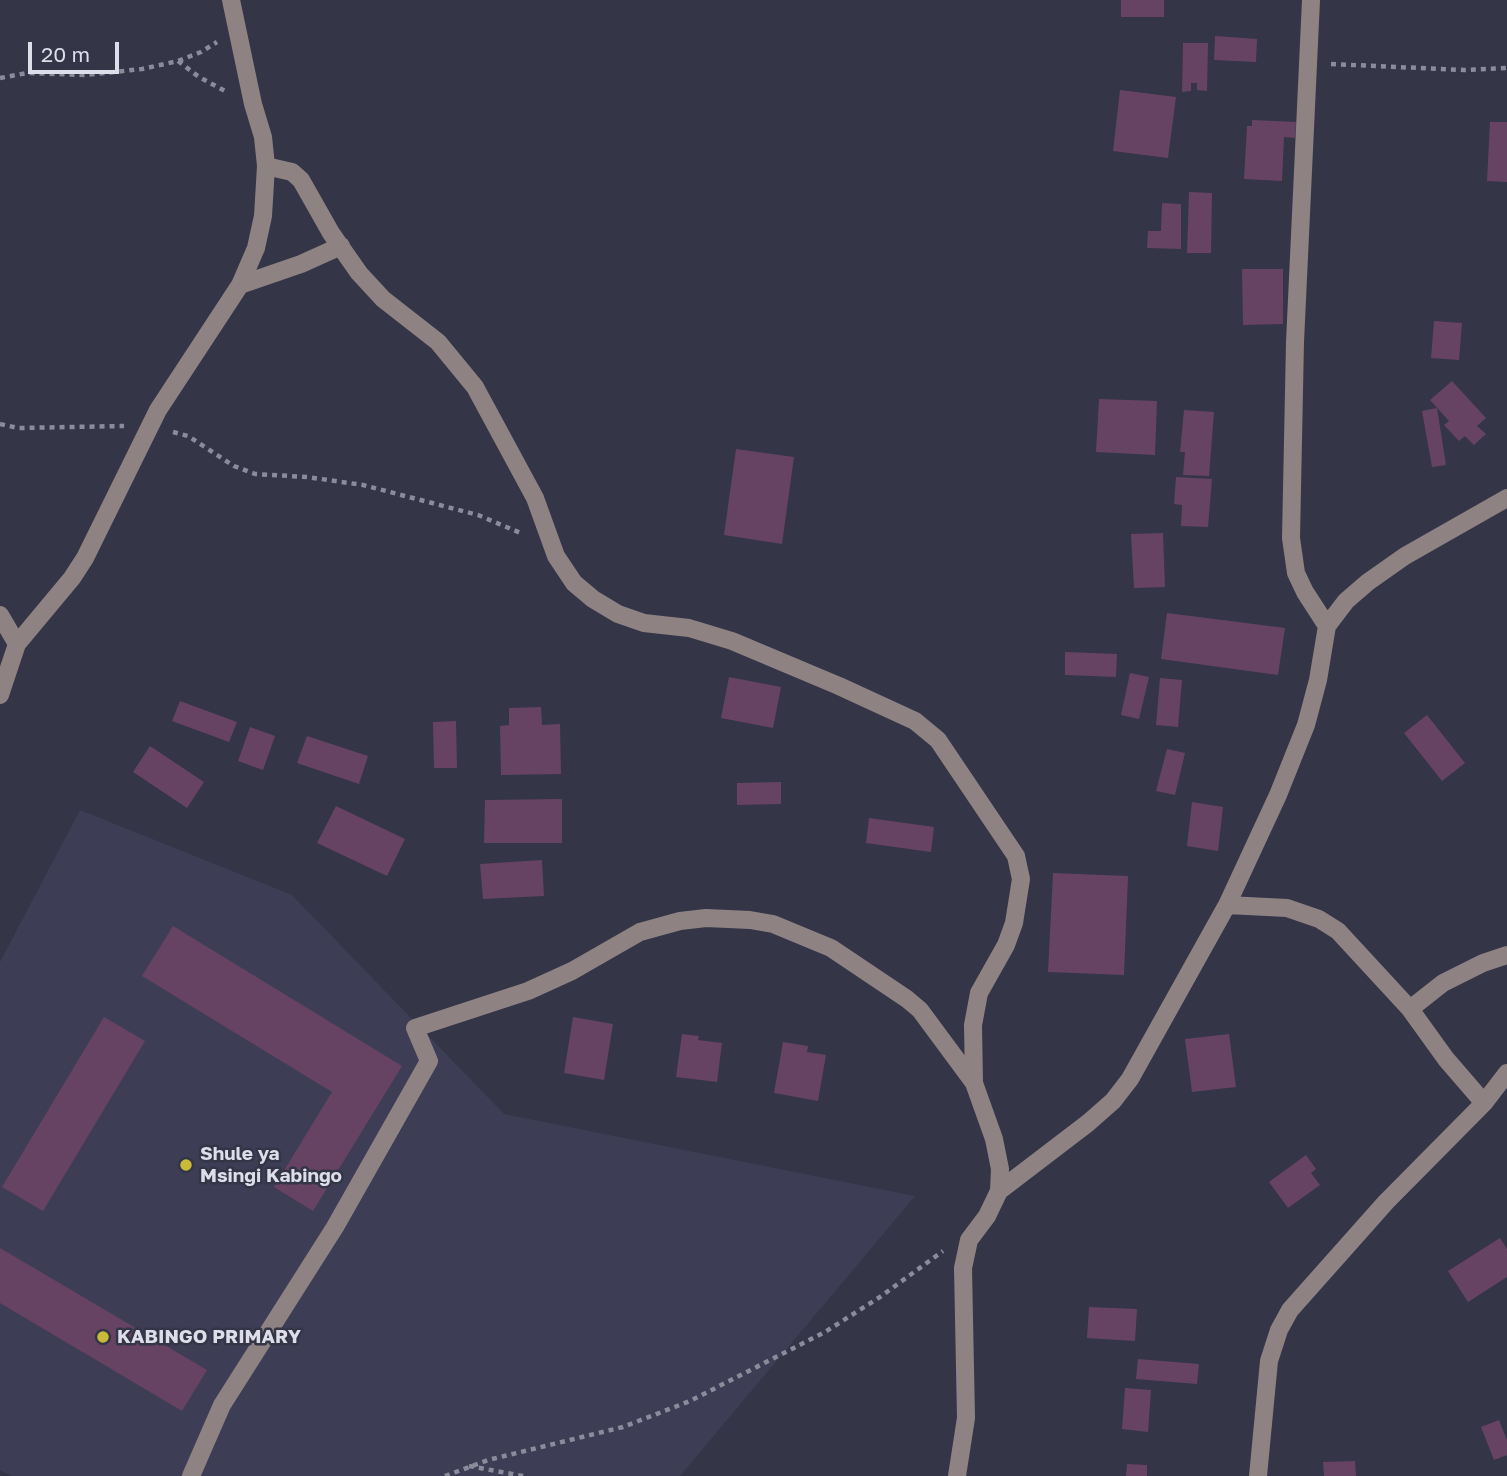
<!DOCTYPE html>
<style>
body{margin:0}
#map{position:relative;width:1507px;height:1476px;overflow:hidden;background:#343547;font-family:"Golos Text",sans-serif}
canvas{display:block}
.scale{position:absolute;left:28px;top:42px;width:91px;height:32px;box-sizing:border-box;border:4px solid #dedeea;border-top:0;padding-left:9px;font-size:21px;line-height:24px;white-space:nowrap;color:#dedeea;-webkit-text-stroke:5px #343547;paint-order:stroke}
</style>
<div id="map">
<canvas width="1507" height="1476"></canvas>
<div class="scale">20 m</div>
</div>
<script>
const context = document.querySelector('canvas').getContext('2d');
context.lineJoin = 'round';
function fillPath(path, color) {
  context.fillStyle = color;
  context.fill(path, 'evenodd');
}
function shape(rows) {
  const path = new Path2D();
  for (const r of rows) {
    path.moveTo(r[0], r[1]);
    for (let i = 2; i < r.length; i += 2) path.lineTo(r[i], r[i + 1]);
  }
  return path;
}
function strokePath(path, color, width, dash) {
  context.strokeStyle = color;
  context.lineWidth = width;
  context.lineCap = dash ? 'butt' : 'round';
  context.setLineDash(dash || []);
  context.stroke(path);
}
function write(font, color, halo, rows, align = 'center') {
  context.font = font + ' "Golos Text",sans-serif';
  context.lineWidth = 5;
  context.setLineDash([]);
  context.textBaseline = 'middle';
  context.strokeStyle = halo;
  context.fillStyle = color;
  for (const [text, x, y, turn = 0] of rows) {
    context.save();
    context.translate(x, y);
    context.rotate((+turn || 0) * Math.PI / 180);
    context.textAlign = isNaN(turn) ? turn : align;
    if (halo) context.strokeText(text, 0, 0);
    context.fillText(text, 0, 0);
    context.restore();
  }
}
fillPath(shape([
 [80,810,292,895,504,1114,915,1196,680,1476,12,1476,0,1470,0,962]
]), '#3d3d55');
fillPath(shape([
 [1121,0,1164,0,1164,17,1121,17],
 [1215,36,1257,39,1256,62,1214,60],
 [1183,43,1208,43,1207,91,1197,90,1197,83,1191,83,1191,91,1182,92],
 [1120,90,1176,97,1168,158,1113,151],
 [1252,120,1296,122,1295,138,1284,137,1282,181,1244,179,1247,126,1252,126],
 [1490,122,1507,122,1507,182,1487,181],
 [1189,192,1212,193,1211,253,1187,253],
 [1162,203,1181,204,1181,249,1147,248,1148,231,1161,231],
 [1242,269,1283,269,1283,324,1243,325],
 [1434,321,1462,323,1459,360,1431,358],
 [1452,381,1486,418,1477,426,1486,434,1474,445,1465,436,1459,441,1444,425,1449,421,1430,400],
 [1099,399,1157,401,1155,455,1096,452],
 [1437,408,1446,465,1432,467,1422,411],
 [1184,410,1214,412,1209,476,1183,475,1185,452,1180,452],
 [736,449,794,457,782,544,724,535],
 [1176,477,1212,479,1208,527,1181,526,1182,505,1174,504],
 [1163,533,1165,587,1134,588,1131,534],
 [1167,613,1285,628,1278,675,1161,659],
 [1065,652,1117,654,1116,677,1065,675],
 [1130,673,1149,677,1139,719,1121,715],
 [729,677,781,687,773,728,721,718],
 [1160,678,1182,680,1178,727,1156,725],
 [180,701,237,722,229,742,172,721],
 [541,707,542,725,560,724,561,774,501,775,500,726,509,725,509,708],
 [1427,715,1465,763,1442,781,1404,733],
 [456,721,457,768,434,768,433,722],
 [250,727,275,736,263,770,238,761],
 [307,736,368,756,359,784,297,763],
 [150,746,204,782,187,808,133,772],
 [1167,749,1185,753,1175,795,1156,791],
 [781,782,781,804,737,805,737,783],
 [562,799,562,843,484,843,485,800],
 [1192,802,1223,807,1218,851,1187,846],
 [336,806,405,839,387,876,317,843],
 [869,818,934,827,931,852,866,843],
 [542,860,544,896,483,899,480,864],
 [1053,873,1128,876,1124,975,1048,972],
 [173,926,402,1066,313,1211,274,1187,332,1092,142,976],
 [104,1017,145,1041,43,1211,2,1187],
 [573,1017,613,1024,604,1080,564,1073],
 [682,1034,699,1036,698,1040,722,1043,717,1082,676,1077],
 [1229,1034,1236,1087,1192,1092,1185,1039],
 [783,1042,808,1046,807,1052,826,1055,818,1101,774,1093],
 [1306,1155,1316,1169,1311,1173,1320,1185,1288,1208,1269,1182],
 [1500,1238,1507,1249,1507,1277,1468,1302,1448,1271],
 [0,1248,207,1370,182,1411,0,1303],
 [1089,1307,1137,1309,1135,1341,1087,1338],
 [1138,1359,1199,1364,1197,1384,1136,1379],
 [1125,1388,1151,1390,1148,1432,1122,1429],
 [1499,1420,1507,1440,1507,1455,1494,1460,1481,1427],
 [1355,1461,1356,1476,1324,1476,1323,1462],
 [1127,1464,1147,1465,1147,1476,1126,1476]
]), '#674363');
strokePath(shape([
 [178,61,199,77,227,92],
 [1331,64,1464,70,1507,68],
 [0,78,27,73,85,75,142,69,178,61,201,52,217,42],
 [0,424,18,428,124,426],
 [173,432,188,436,234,466,255,474,307,477,363,485,478,515,523,534],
 [469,1466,523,1476],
 [445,1476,488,1460,623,1427,690,1401,825,1332,880,1297,943,1251]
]), '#8b8c9b', 4.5, [5, 5]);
strokePath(shape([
 [1311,0,1295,342,1291,538,1296,573,1305,592,1327,626],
 [266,166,292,172,301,180,331,233,359,273,383,299,438,342,475,387,535,498,556,556,574,583,593,599,618,614,644,623,689,628,732,641,839,686,915,721,938,740,1016,856,1021,879,1014,923,1006,945,979,993,973,1025,974,1083,994,1139,1000,1169,999,1191,987,1216,969,1240,963,1268,966,1418,957,1476],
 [240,285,301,264,341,246],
 [0,615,17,644],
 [0,695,17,644,72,578,85,558,158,410,240,285,256,248,263,216,266,166,263,137,253,104,231,0],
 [1227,905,1287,908,1319,919,1338,931,1410,1009,1446,1059,1484,1103],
 [1410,1009,1443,983,1483,963,1507,955],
 [999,1191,1088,1123,1113,1101,1130,1079,1227,905,1278,795,1306,725,1318,680,1327,626,1346,601,1368,582,1405,556,1507,498],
 [191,1476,222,1405,335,1227,429,1061,415,1028,528,991,572,971,640,932,680,921,706,918,750,920,773,924,831,948,907,999,920,1010,974,1083],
 [1258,1476,1269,1361,1279,1330,1290,1310,1386,1202,1484,1103,1507,1073]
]), '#8e8283', 18);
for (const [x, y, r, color] of [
 [186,1165,7,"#c9ba3a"],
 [103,1337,7,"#c9ba3a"]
]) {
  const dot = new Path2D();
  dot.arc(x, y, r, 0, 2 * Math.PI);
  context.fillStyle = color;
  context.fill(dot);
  strokePath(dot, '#343547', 2.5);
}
write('bold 19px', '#dedeea', '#343547', [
 ["Shule ya",200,1154],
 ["Msingi Kabingo",200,1176],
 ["KABINGO PRIMARY",117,1337]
], 'left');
</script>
